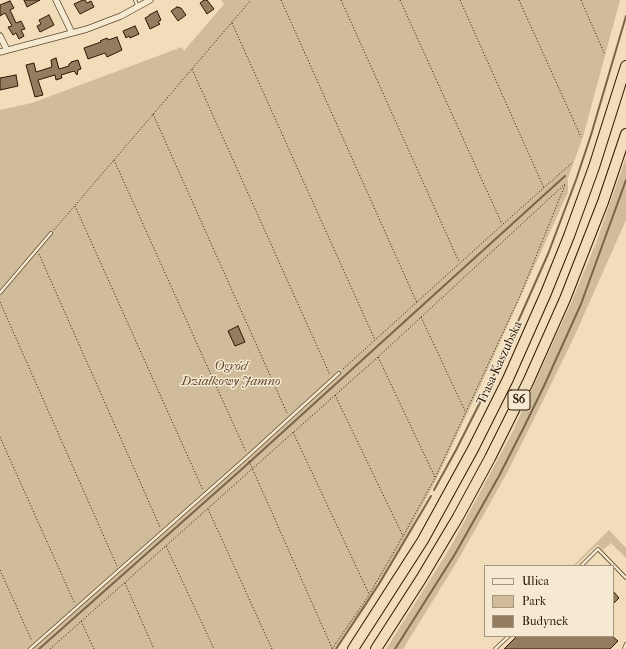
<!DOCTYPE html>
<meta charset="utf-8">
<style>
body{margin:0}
#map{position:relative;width:626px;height:649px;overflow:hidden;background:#f1ddb9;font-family:"IM FELL French Canon",serif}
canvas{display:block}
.legend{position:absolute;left:484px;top:565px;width:130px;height:72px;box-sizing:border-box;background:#f6e9d2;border:1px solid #a6957e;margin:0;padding:5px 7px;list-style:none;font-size:12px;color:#2e1601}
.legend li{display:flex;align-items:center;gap:8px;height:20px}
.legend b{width:20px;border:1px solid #a6957e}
</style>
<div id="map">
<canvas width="626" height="649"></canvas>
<ul class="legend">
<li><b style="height:5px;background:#f6e9d2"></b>Ulica</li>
<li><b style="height:11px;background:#d0bb9a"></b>Park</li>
<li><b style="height:11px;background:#937d61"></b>Budynek</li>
</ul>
</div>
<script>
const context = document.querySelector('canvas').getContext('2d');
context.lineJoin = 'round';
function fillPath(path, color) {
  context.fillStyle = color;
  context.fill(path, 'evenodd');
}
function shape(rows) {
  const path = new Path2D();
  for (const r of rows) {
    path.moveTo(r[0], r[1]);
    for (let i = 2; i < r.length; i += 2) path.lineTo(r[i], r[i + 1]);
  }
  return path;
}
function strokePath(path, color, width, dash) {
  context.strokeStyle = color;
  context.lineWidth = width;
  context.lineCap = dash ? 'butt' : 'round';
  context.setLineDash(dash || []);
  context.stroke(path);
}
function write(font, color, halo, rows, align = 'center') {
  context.font = font + ' "IM FELL French Canon",serif';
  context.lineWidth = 3;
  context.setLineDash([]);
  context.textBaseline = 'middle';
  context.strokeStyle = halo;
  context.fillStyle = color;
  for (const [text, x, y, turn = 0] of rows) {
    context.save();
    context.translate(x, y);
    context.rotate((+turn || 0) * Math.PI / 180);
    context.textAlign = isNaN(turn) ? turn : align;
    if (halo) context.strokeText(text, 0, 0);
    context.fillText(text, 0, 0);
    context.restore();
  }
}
fillPath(shape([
 [221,0,620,0,583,137,568,178,568,192,478,391,436,480,408,533,367,605,336,649,0,649,0,110,32,103,182,47,184,51,224,4],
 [626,157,626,220,575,335,533,421,508,471,458,560,403,649,386,649,450,548,512,433,571,303,596,243],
 [609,530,626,548,626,558,611,543,603,550,598,545,596,546,575,566,573,566]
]), '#d0bb9a');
strokePath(shape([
 [434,490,456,450,497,369,548,254,576,180,591,135,626,16],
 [39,649,242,469,565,176],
 [336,649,379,584,431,496],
 [395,649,455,554,499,476,525,425,544,386,581,304,626,180]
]), '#7b654a', 2);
const building = shape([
 [24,0,40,0,27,7,24,0],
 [83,0,85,0,87,3,91,1,94,7,80,14,74,4,83,0],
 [204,0,207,0,214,9,207,14,200,3,204,0],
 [10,1,14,8,10,10,16,23,21,21,25,29,21,30,24,36,19,39,16,33,13,35,8,27,12,26,5,13,0,16,0,5,10,1],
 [177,7,181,8,186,15,178,21,171,11,177,7],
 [157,11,161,20,158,22,160,24,150,29,145,18,149,16,149,15,157,11],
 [49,15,54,25,40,32,37,26,41,24,39,20,49,15],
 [135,26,139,34,130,38,129,36,126,38,123,31,135,26],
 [117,37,122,50,107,57,105,53,88,59,84,48,101,42,100,41,107,38,108,40,117,37],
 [56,58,59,69,69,66,69,64,71,63,71,62,78,60,81,69,78,70,77,75,74,71,61,75,62,78,56,80,55,75,38,80,43,95,35,97,26,65,34,63,36,72,52,67,51,60,56,58],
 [16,75,18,86,0,90,0,78,16,75],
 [238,326,245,342,235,346,228,331,238,326],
 [613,591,619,598,613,604,613,591],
 [517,636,612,636,618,641,610,649,504,649,517,636]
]);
fillPath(building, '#937d61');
strokePath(building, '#2e1601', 1);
const service = shape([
 [135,0,138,7],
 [0,293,51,233],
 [581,566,598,549,626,578],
 [30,649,248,456,339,373],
 [495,649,509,636],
 [624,649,626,644]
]);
const minor = shape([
 [56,0,72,33],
 [0,36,7,50],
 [0,52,87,29,121,16,150,0]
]);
const motorway = shape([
 [353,649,423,540,473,449,508,379,546,293,569,236,594,167,626,66],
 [376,649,421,579,458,517,490,458,528,382,565,299,603,202,626,134]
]);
strokePath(service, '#5f482f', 4);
strokePath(minor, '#5f482f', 7);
strokePath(motorway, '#2e1601', 12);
strokePath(shape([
 [281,0,417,303],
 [341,0,459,262],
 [400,0,502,224],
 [460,0,544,188],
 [519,0,581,137],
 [581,0,605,55],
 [232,23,375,340],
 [192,69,330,375],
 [153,114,287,413],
 [114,160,246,452],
 [75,206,203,490],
 [54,230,251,0],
 [39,254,160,527],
 [0,302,117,566],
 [421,317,465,411],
 [378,357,435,477],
 [343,369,502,225,573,162],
 [335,395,403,536],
 [293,432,369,594],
 [0,437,74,602],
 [249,461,332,648],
 [208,509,272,649],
 [166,546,214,649],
 [0,570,32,641],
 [125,583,154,649],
 [81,621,94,649],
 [50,649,378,357,565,184],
 [332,649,369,595,403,536,435,478,520,296,565,185]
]), '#2e1601', 1, [1, 2]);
strokePath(service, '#f6e9d2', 2.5);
strokePath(minor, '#f6e9d2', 5.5);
strokePath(motorway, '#f1ddb9', 10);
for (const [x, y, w] of [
 [519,400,22]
]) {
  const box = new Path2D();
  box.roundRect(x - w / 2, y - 10, w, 20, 3);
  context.fillStyle = '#f6e9d2';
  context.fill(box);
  strokePath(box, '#2e1601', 1);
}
write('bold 12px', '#2e1601', null, [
 ["S6",519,400]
]);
write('13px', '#2e1601', '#f6e9d2', [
 ["Trasa Kaszubska",500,363,-65]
]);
write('italic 13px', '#5f482f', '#f6e9d2', [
 ["Ogród",231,367],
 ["Działkowy Jamno",231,382]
]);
</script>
